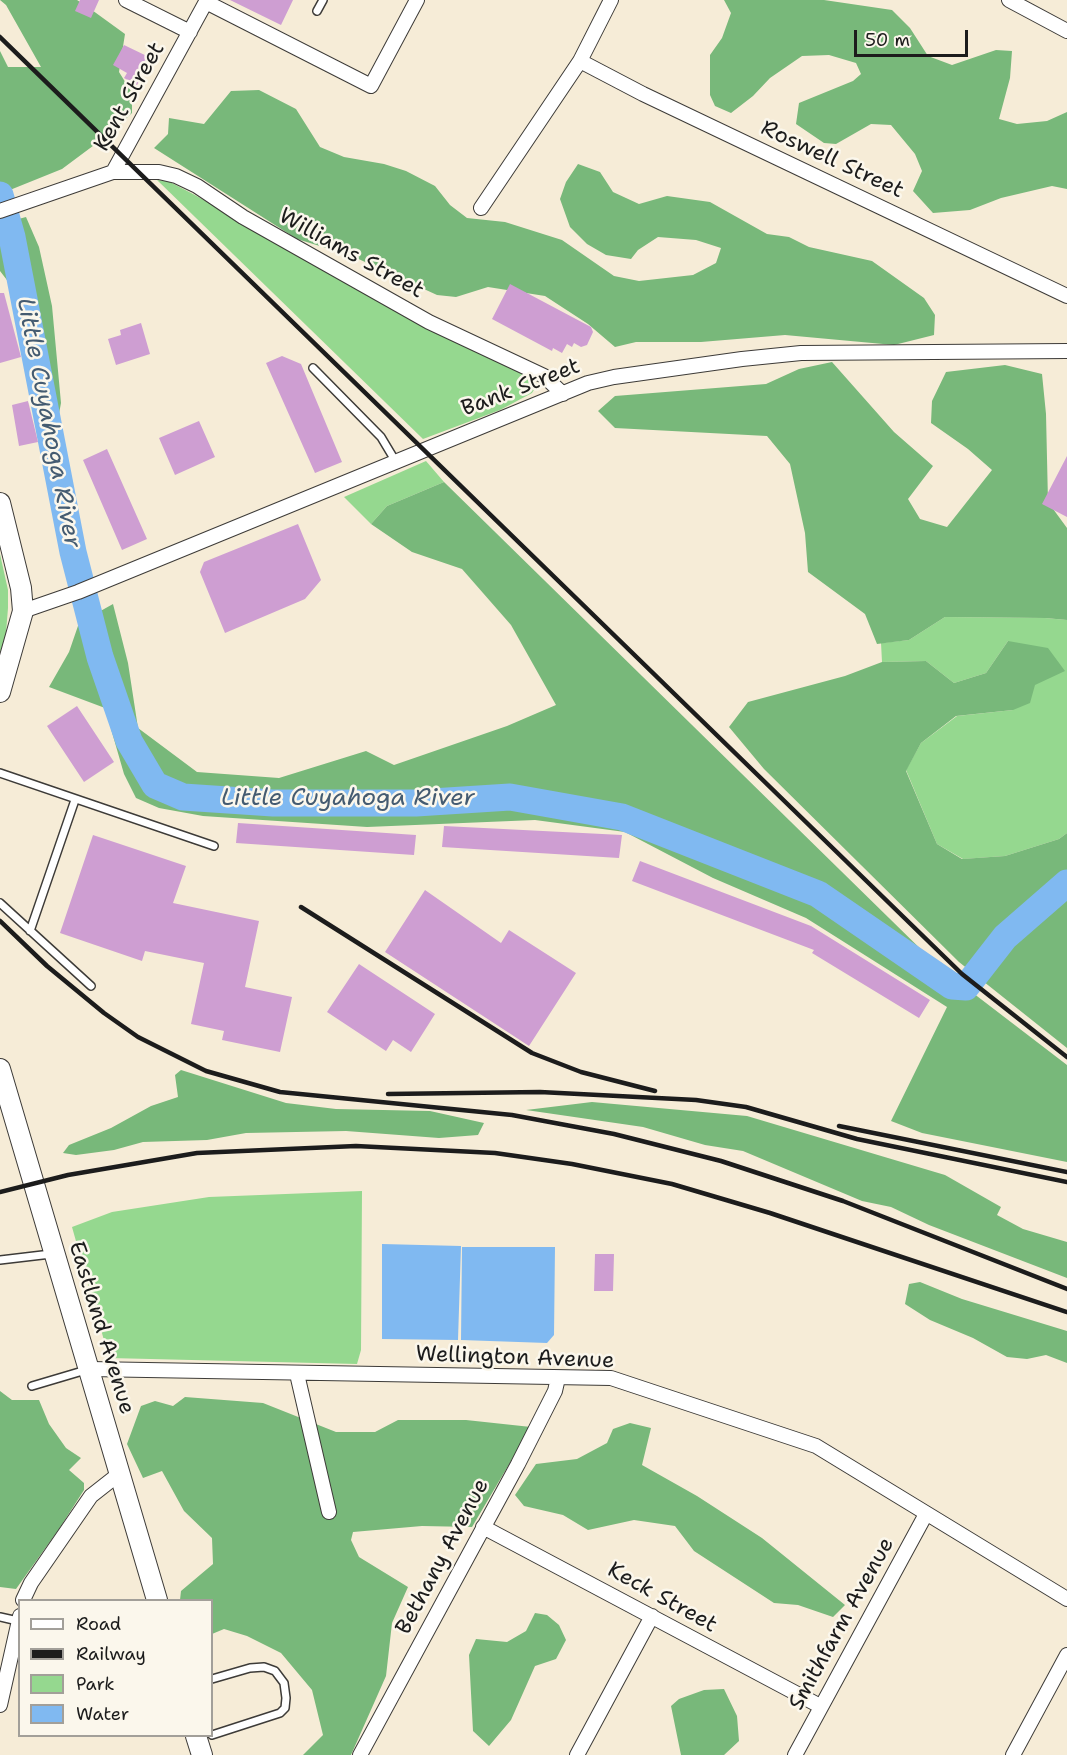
<!DOCTYPE html>
<style>
body{margin:0}
#map{position:relative;width:1067px;height:1755px;overflow:hidden;background:#f6ecd7;font-family:"Shantell Sans",sans-serif}
canvas{display:block}
.legend{position:absolute;left:18px;top:1599px;width:195px;height:138px;box-sizing:border-box;background:#fbf7ec;border:2px solid #a29f99;margin:0;padding:8px 10px;list-style:none;font-size:18px;color:#1c1c1c}
.legend li{display:flex;align-items:center;gap:12px;height:30px}
.legend b{width:30px;border:2px solid #a29f99}
.scale{position:absolute;left:854px;top:30px;width:114px;height:27px;box-sizing:border-box;border:3px solid #1c1c1c;border-top:0;padding-left:8px;font-size:18px;line-height:21px;white-space:nowrap;color:#1c1c1c;-webkit-text-stroke:4px #fbf7ec;paint-order:stroke}
</style>
<div id="map">
<canvas width="1067" height="1755"></canvas>
<ul class="legend">
<li><b style="height:8px;background:#fff"></b>Road</li>
<li><b style="height:8px;background:#1c1c1c"></b>Railway</li>
<li><b style="height:16px;background:#95d88f"></b>Park</li>
<li><b style="height:16px;background:#80b9f1"></b>Water</li>
</ul>
<div class="scale">50 m</div>
</div>
<script>
const context = document.querySelector('canvas').getContext('2d');
context.lineJoin = 'round';
function fillPath(path, color) {
  context.fillStyle = color;
  context.fill(path, 'evenodd');
}
function shape(rows) {
  const path = new Path2D();
  for (const r of rows) {
    path.moveTo(r[0], r[1]);
    for (let i = 2; i < r.length; i += 2) path.lineTo(r[i], r[i + 1]);
  }
  return path;
}
function strokePath(path, color, width, dash) {
  context.strokeStyle = color;
  context.lineWidth = width;
  context.lineCap = dash ? 'butt' : 'round';
  context.setLineDash(dash || []);
  context.stroke(path);
}
function write(font, color, halo, rows, align = 'center') {
  context.font = font + ' "Shantell Sans",sans-serif';
  context.lineWidth = 5;
  context.setLineDash([]);
  context.textBaseline = 'middle';
  context.strokeStyle = halo;
  context.fillStyle = color;
  for (const [text, x, y, turn = 0] of rows) {
    context.save();
    context.translate(x, y);
    context.rotate((+turn || 0) * Math.PI / 180);
    context.textAlign = isNaN(turn) ? turn : align;
    if (halo) context.strokeText(text, 0, 0);
    context.fillText(text, 0, 0);
    context.restore();
  }
}
fillPath(shape([
 [157,180,168,181,193,194,399,310,532,377,537,385,532,393,500,410,423,439],
 [426,461,444,482,387,506,371,524,344,497],
 [0,554,8,590,8,608,6,633,0,653],
 [945,617,1045,618,1067,620,1067,833,1059,839,1005,856,963,859,937,844,906,770,921,743,957,716,1013,710,1008,641,986,673,954,683,926,661,882,662,881,643,909,640],
 [362,1191,361,1350,357,1364,109,1358,72,1227,112,1212,209,1197]
]), '#95d88f');
fillPath(shape([
 [0,0,77,0,85,5,125,34,119,72,132,93,132,113,113,131,62,169,0,194,0,51,8,67,41,67,6,5],
 [724,0,824,0,892,10,910,28,928,56,952,65,996,50,1012,51,1010,78,999,119,1017,124,1047,121,1067,112,1067,189,1052,186,1001,198,970,210,933,213,913,191,922,171,915,154,891,125,871,124,836,144,824,143,796,124,799,103,853,81,861,74,856,63,829,55,802,56,770,78,753,96,731,113,715,106,710,95,710,55,722,38,731,13],
 [259,90,296,109,320,147,344,157,384,164,406,171,435,186,450,205,467,218,505,222,562,240,614,276,639,281,693,275,716,263,721,248,696,240,658,237,638,250,631,259,606,255,587,244,570,227,560,199,566,182,578,164,600,172,613,192,639,204,667,196,710,202,767,234,789,237,809,247,872,261,924,298,935,315,934,335,894,345,785,335,701,342,636,342,615,347,588,324,545,296,488,287,456,297,437,295,352,256,297,239,154,148,168,134,169,118,204,124,231,91],
 [26,217,39,247,52,306,61,403,58,419,52,427,45,424,10,284,0,271,0,224],
 [832,362,894,432,933,466,908,499,920,519,947,527,992,470,968,449,931,423,932,401,946,372,1005,365,1042,374,1046,414,1048,502,1067,528,1067,620,1045,618,945,617,909,640,877,644,865,614,808,572,805,533,790,464,767,436,615,428,598,411,615,396,766,384,799,369],
 [444,482,939,967,1067,1065,1067,1162,922,1133,891,1121,947,1007,806,918,713,878,625,832,535,820,367,827,203,816,159,808,136,798,124,774,105,708,49,687,69,652,79,623,113,604,128,663,138,728,197,772,279,778,366,751,394,765,507,726,556,705,511,625,462,569,412,552,371,524,387,506],
 [1008,641,1048,648,1065,671,1035,685,1030,703,1013,710,956,716,921,743,906,771,937,844,962,859,1005,856,1059,839,1067,833,1067,1048,959,962,764,769,729,727,748,702,845,676,882,662,926,661,954,683,986,673],
 [181,1070,286,1103,336,1109,430,1111,484,1123,478,1135,439,1138,346,1131,246,1133,207,1140,143,1142,114,1150,76,1155,63,1153,69,1145,111,1128,151,1106,178,1097,175,1075],
 [592,1102,747,1116,945,1175,1001,1207,997,1215,1023,1229,1067,1242,1067,1278,929,1225,891,1207,862,1201,743,1151,705,1145,643,1127,526,1110],
 [920,1282,962,1299,1067,1331,1067,1363,1046,1355,1027,1359,1007,1357,973,1338,930,1320,905,1304,909,1284],
 [0,1391,12,1400,39,1400,49,1424,66,1448,81,1458,69,1470,84,1483,84,1490,59,1529,16,1589,0,1587],
 [185,1397,263,1403,336,1432,375,1432,398,1420,466,1420,531,1427,472,1527,422,1526,353,1532,351,1540,359,1557,408,1587,392,1623,386,1676,351,1755,303,1755,323,1735,312,1690,281,1653,247,1636,224,1629,212,1634,212,1600,180,1600,181,1591,213,1564,212,1538,184,1511,162,1471,143,1478,127,1444,141,1406,155,1401,173,1406],
 [630,1423,651,1428,642,1465,697,1496,762,1538,845,1605,833,1617,798,1605,774,1603,694,1551,675,1526,634,1520,588,1530,563,1515,524,1506,515,1495,536,1464,577,1459,607,1443,613,1429],
 [535,1613,547,1615,559,1625,566,1640,556,1659,535,1666,511,1720,489,1746,473,1731,469,1655,476,1639,507,1642,526,1631],
 [724,1689,737,1716,739,1741,724,1755,681,1755,671,1706,679,1699,704,1690]
]), '#78b87a');
fillPath(shape([
 [382,1244,461,1246,458,1340,382,1339],
 [462,1247,555,1247,554,1335,547,1343,461,1340]
]), '#80b9f1');
strokePath(shape([
 [0,195,12,237,73,552,100,657,129,741,155,785,183,797,273,803,416,803,510,797,622,817,818,894,952,986,966,987,1005,937,1067,883]
]), '#80b9f1', 27);
fillPath(shape([
 [80,0,99,0,91,18,75,11],
 [230,0,293,0,281,25],
 [124,45,151,58,137,85,124,78,127,73,113,65],
 [510,284,591,327,593,332,587,345,581,347,574,343,572,347,567,344,562,353,553,348,552,351,492,319],
 [0,293,4,293,21,357,0,363],
 [141,323,150,354,116,365,108,339,121,335,120,330],
 [282,356,301,364,342,462,315,473,266,363],
 [28,401,38,442,19,446,12,405],
 [199,421,215,457,175,475,159,438],
 [107,449,147,539,122,550,83,460],
 [1067,456,1067,517,1042,504],
 [298,524,321,580,305,599,225,633,200,572,204,562],
 [77,706,114,762,84,782,47,726],
 [238,823,416,835,414,855,236,843],
 [444,826,622,835,619,858,442,847],
 [93,835,186,866,173,903,259,921,245,987,292,997,280,1052,222,1040,224,1031,191,1024,204,963,145,951,142,961,60,933],
 [640,861,811,926,930,1000,919,1018,812,953,814,950,632,881],
 [425,890,501,943,509,930,576,973,529,1046,385,952],
 [359,964,435,1014,411,1052,393,1040,386,1051,327,1012],
 [595,1254,614,1254,613,1291,594,1291]
]), '#ce9ed2');
const lane = shape([
 [317,11,323,0],
 [313,368,381,437,396,462],
 [0,773,214,846],
 [0,903,91,986],
 [30,931,75,800],
 [0,1260,51,1254],
 [32,1386,86,1370],
 [0,1617,18,1621],
 [212,1679,250,1668,264,1667,275,1671,284,1683,286,1698,285,1708,280,1713,212,1735]
]);
const street = shape([
 [126,0,190,32],
 [1009,0,1067,31],
 [206,2,371,86,417,0],
 [580,61,643,94,1067,296],
 [113,172,159,172,176,176,197,186,243,217,429,322,544,376,563,394],
 [481,208,580,61,611,0],
 [0,211,113,172,207,0],
 [23,611,78,592,588,383,614,377,742,359,801,353,1067,351],
 [89,1369,611,1378,816,1446,1067,1599],
 [297,1374,329,1512],
 [483,1527,820,1706],
 [23,1600,31,1583,91,1496,119,1474],
 [0,1705,20,1616],
 [360,1755,518,1464,555,1391,558,1378],
 [577,1755,652,1616],
 [795,1755,926,1514],
 [1013,1755,1067,1655]
]);
const secondary = shape([
 [0,503,21,588,23,611,0,692],
 [0,1069,157,1600],
 [196,1736,202,1755]
]);
strokePath(lane, '#3d3b38', 10);
strokePath(street, '#3d3b38', 16);
strokePath(secondary, '#3d3b38', 22);
strokePath(lane, '#fff', 7);
strokePath(street, '#fff', 14);
strokePath(secondary, '#fff', 20);
strokePath(shape([
 [0,37,962,974,1067,1057],
 [301,907,532,1053,581,1072,655,1091],
 [0,921,47,966,104,1013,138,1037,206,1071,280,1092,512,1115,614,1134,721,1161,843,1201,1067,1289],
 [388,1094,540,1092,696,1100,746,1107,857,1139,1067,1182],
 [839,1126,1067,1172],
 [0,1192,68,1175,197,1153,356,1146,495,1153,572,1164,672,1184,770,1213,1067,1312]
]), '#1c1c1c', 4.5);
write('22px', '#1c1c1c', '#fbf7ec', [
 ["Kent Street",130,97,-61],
 ["Roswell Street",832,160,25],
 ["Williams Street",351,254,29],
 ["Bank Street",521,388,-21],
 ["Eastland Avenue",101,1328,73],
 ["Wellington Avenue",515,1358,2],
 ["Bethany Avenue",443,1557,-62],
 ["Keck Street",662,1598,29],
 ["Smithfarm Avenue",842,1624,-61]
]);
write('italic 24px', '#445b71', '#fbf7ec', [
 ["Little Cuyahoga River",48,423,79],
 ["Little Cuyahoga River",348,799]
]);
</script>
